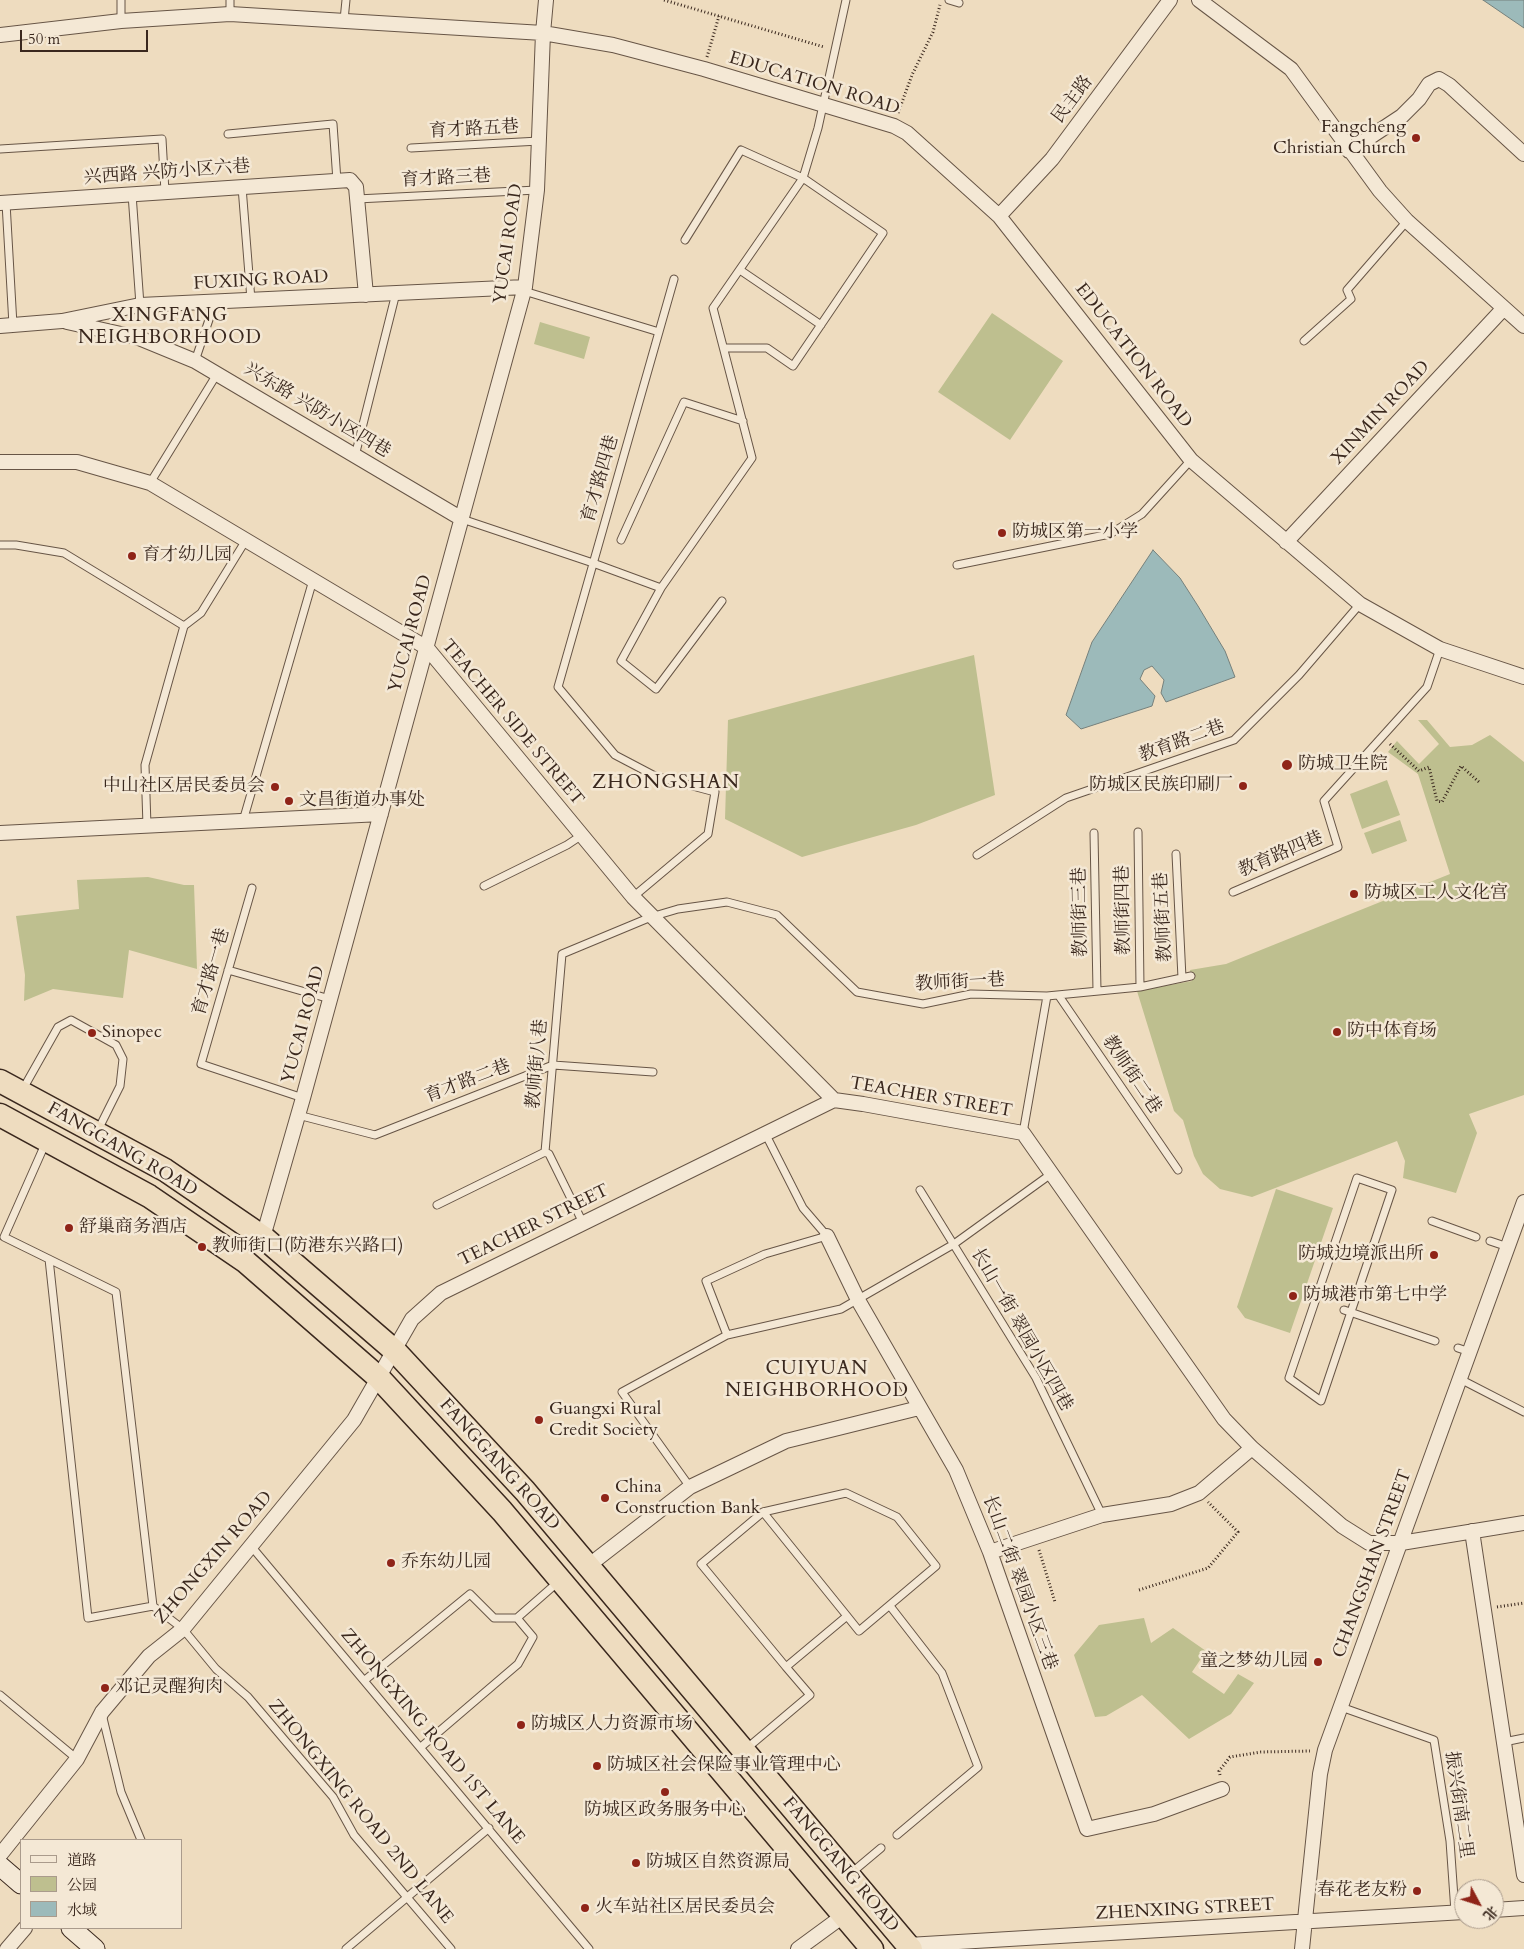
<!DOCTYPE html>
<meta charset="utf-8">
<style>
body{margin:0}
#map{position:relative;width:1524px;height:1949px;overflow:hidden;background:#eedcbf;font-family:Cardo,"Noto Serif SC",serif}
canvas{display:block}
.legend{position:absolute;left:20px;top:1839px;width:162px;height:90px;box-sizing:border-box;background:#f4e8d5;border:1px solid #aa9b8c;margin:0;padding:6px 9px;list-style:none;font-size:15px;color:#3a281e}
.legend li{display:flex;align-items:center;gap:10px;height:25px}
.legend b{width:25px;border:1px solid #aa9b8c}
.north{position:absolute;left:1454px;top:1879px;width:50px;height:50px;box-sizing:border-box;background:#f4e8d5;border:1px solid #aa9b8c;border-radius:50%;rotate:130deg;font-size:14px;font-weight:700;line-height:20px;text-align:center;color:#3a281e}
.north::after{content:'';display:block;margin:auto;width:18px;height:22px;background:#8f2418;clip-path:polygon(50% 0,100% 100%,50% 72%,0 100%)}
.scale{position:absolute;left:20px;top:30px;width:128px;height:22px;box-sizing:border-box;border:2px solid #3a281e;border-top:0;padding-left:6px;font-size:15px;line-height:18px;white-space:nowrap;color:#3a281e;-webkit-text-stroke:4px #f4e8d5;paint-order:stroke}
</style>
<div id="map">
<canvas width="1524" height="1949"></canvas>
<ul class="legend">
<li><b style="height:6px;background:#f4e8d5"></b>道路</li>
<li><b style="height:14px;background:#bebf8f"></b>公园</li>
<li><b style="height:14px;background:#9cbaba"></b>水域</li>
</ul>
<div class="north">北</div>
<div class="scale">50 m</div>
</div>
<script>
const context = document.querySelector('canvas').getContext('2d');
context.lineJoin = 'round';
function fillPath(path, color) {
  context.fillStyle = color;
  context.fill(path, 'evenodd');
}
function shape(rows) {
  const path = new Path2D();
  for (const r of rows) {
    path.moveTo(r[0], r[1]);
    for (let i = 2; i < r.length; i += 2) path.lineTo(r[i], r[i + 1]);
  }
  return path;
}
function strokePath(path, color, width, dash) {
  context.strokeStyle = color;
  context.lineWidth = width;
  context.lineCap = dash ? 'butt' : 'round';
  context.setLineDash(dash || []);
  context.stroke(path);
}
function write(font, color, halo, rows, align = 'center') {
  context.font = font + ' Cardo,"Noto Serif SC",serif';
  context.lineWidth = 5;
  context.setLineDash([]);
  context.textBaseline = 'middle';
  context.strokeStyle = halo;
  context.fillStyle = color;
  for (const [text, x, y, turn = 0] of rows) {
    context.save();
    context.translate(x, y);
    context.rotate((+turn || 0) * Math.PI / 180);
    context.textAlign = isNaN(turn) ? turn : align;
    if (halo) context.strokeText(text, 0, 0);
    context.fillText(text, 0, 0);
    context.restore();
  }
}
fillPath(shape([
 [992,313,1063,361,1010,440,938,392],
 [540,322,590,337,584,359,534,344],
 [974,655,995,795,916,825,802,857,725,819,728,720],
 [1418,720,1427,720,1450,747,1472,745,1490,735,1524,762,1524,1095,1469,1114,1477,1133,1456,1193,1403,1178,1405,1161,1397,1141,1252,1197,1220,1189,1203,1174,1194,1156,1183,1120,1174,1111,1137,991,1192,981,1190,970,1226,964,1450,874,1418,774,1388,752,1397,741,1419,764,1439,744],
 [1387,780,1400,815,1362,829,1350,794],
 [1400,820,1407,841,1372,854,1364,833],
 [148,877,184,885,194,885,197,969,129,950,123,998,53,989,24,1001,25,975,16,916,79,909,77,880],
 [1276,1189,1333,1208,1290,1333,1245,1318,1237,1307],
 [1144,1618,1151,1643,1173,1628,1206,1651,1192,1672,1224,1694,1238,1674,1254,1683,1231,1714,1189,1739,1142,1695,1106,1716,1095,1717,1074,1655,1099,1625]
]), '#bebf8f');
const water = shape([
 [1483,0,1524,0,1524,28,1483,0],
 [1153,550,1180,578,1198,606,1225,651,1235,677,1166,702,1161,693,1164,680,1152,666,1144,670,1140,679,1155,696,1152,706,1081,729,1066,715,1092,642,1153,550]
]);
fillPath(water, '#9cbaba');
strokePath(water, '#75807c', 1);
const service = shape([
 [121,0,121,21],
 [949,0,959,3],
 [230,14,230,0],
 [344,20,346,0],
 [228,134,333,124,337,181],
 [411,148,539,141],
 [0,149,162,139,165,192],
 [242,187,251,300],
 [132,194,140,305],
 [357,199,537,190],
 [6,203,13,325],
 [685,240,741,150,803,178,883,233,793,366,767,348,724,348],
 [740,270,821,325],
 [524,291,659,332],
 [1304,341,1351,299,1347,290,1407,221],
 [195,361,215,302],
 [355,456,396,293],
 [150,483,217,374],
 [462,519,593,563,661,588],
 [621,540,684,402,743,421],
 [0,545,16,545,64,553,184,626],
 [957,565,1110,534,1142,514,1191,460],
 [722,601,656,689,621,661,661,588,752,458,713,308,803,178,818,128,846,0],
 [243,821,313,580],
 [147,826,145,765,184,626,201,613,246,540],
 [1138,832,1140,987],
 [1094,833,1097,991],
 [1176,854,1182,978],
 [977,855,1066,798,1234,740,1299,675,1360,604],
 [484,886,567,845,582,835],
 [252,888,201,1064,303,1098],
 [1233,892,1338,847,1324,801,1427,687,1440,649],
 [633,897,708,834,715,792,655,776,615,755,558,687,674,279],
 [228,970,330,999],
 [1047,996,1140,987,1191,976],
 [1059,996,1178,1170],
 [23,1089,58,1027,71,1020,116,1045,123,1059,120,1086,98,1130],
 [298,1115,375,1135,553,1065,653,1072],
 [46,1142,4,1237,116,1292,153,1606,183,1629,216,1669,248,1697,333,1797,354,1835,451,1949],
 [545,1152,549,1154,583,1223],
 [1357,1178,1392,1190,1321,1401,1289,1378,1357,1178],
 [920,1190,1036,1378,1102,1515],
 [437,1205,545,1152,562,954,651,917,678,909,727,902,777,915,857,992,923,1004,971,994,1047,996,1023,1133],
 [1432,1221,1476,1237],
 [1490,1241,1508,1247],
 [49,1259,88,1618,153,1606],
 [1344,1310,1435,1341],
 [727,1335,706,1281,765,1254,827,1236,803,1208,765,1133],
 [1458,1348,1470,1352],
 [1460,1379,1524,1412],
 [690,1487,622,1392,727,1335,841,1309,954,1244,1051,1174],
 [251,1546,589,1949],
 [890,1606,942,1673,978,1767,897,1835],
 [786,1667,701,1564,763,1512,847,1616],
 [365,1680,470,1594,494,1618,517,1618,558,1582],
 [0,1695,77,1759],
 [1341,1707,1434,1740,1450,1841,1455,1912],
 [102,1714,121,1792,141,1840],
 [1504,1742,1524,1738],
 [421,1747,518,1664,533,1637,517,1618],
 [746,1749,810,1695,786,1667,847,1616,859,1631,936,1566,897,1517,846,1493,763,1512],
 [850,1874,881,1848],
 [346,1949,489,1828]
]);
const minor = shape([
 [1199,0,1291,69,1380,191,1407,221,1524,326],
 [0,35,121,21,230,14,543,33,613,45,704,69,894,126,907,133,999,216,1191,460,1360,604,1440,649,1524,677],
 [1349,151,1402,116,1419,99,1429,84,1439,79,1449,85,1524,154],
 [0,203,350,180,356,187,366,295],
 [999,216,1052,159,1170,0],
 [67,322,139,338,195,361,462,519],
 [0,326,62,321,140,305,525,287],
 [0,462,77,462,150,483,427,648,633,897,834,1100],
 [1286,542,1503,309],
 [0,833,381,814],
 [827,1236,858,1300,956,1470,990,1552,1087,1829,1154,1814,1222,1789],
 [263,1237,303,1098,525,287,537,190,543,33,546,0],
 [1472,1531,1524,1875],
 [990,1552,1102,1515,1171,1504,1199,1493,1252,1448],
 [588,1566,690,1487,786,1441,919,1408],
 [0,1855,77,1759,102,1712,149,1656,183,1629,354,1420,412,1319,441,1293,834,1100,863,1104,1023,1133,1224,1419,1252,1448,1342,1526,1369,1543,1401,1543,1524,1523],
 [1494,1910,1524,1908],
 [908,1945,1464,1912],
 [7,1949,25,1928],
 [798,1949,843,1916],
 [1302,1949,1320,1774,1325,1750,1524,1202]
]);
const secondary = shape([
 [0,1866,21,1884],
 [71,1928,95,1949]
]);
const trunk = shape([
 [0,1081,165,1170,263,1237,395,1351,525,1491,911,1949],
 [0,1115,149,1196,246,1262,379,1378,502,1511,872,1949]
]);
strokePath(service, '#675546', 9);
strokePath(minor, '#675546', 16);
strokePath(secondary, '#3a281e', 21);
strokePath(trunk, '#3a281e', 25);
strokePath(shape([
 [664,0,824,47],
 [707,57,719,16],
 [898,113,912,75,933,32,940,5],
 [1390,744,1419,771,1429,767,1437,801,1442,802,1461,766,1479,782],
 [1039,1550,1055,1602],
 [1139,1590,1208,1568,1238,1532,1208,1502],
 [1497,1607,1524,1603],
 [1220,1775,1219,1771,1230,1757,1261,1752,1310,1751]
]), '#3a281e', 3, [1, 2.5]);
strokePath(service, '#f4e8d5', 7);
strokePath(minor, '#f4e8d5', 14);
strokePath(secondary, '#f4e8d5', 19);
strokePath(trunk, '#eedcbf', 22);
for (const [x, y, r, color] of [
 [1416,138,5,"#8f2418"],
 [1002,533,5,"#8f2418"],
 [132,556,5,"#8f2418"],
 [1287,765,6,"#8f2418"],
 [1243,786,5,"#8f2418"],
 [275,787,5,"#8f2418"],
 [289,801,5,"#8f2418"],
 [1354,894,5,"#8f2418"],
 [1337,1032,5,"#8f2418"],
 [92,1033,5,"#8f2418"],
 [69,1228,5,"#8f2418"],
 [202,1247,5,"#8f2418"],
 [1434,1255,5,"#8f2418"],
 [1293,1296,5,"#8f2418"],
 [539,1420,5,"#8f2418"],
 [605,1498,5,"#8f2418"],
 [391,1563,5,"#8f2418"],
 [1318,1662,5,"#8f2418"],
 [105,1688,5,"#8f2418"],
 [521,1725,5,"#8f2418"],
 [597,1766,5,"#8f2418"],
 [665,1792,5,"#8f2418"],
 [636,1863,5,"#8f2418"],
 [1417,1891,5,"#8f2418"],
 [585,1908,5,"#8f2418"]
]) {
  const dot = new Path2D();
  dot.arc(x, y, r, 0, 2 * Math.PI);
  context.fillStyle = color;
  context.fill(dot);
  strokePath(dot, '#f4e8d5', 2);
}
write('18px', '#3a281e', '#f4e8d5', [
 ["EDUCATION ROAD",814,84,17],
 ["民主路",1073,100,-53],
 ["育才路五巷",474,130,-3],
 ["兴西路 兴防小区六巷",167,173,-4],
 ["育才路三巷",446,179,-3],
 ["YUCAI ROAD",509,244,-82],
 ["FUXING ROAD",261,281,-3],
 ["EDUCATION ROAD",1133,356,52],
 ["兴东路 兴防小区四巷",317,411,31],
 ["XINMIN ROAD",1381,413,-47],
 ["育才路四巷",601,479,-74],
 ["YUCAI ROAD",411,634,-75],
 ["TEACHER SIDE STREET",512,723,50],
 ["教育路二巷",1182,742,-20],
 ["教育路四巷",1281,855,-23],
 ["教师街四巷",1124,910,-91],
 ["教师街三巷",1081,912,-91],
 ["教师街五巷",1164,917,-93],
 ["育才路一巷",212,972,-74],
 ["教师街一巷",960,983,-3],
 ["YUCAI ROAD",304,1025,-75],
 ["教师街八巷",538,1064,-85],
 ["教师街二巷",1131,1075,56],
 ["育才路二巷",468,1082,-21],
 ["TEACHER STREET",931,1098,10],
 ["FANGGANG ROAD",122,1150,30],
 ["TEACHER STREET",534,1226,-26],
 ["长山一街 翠园小区四巷",1021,1330,60],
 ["FANGGANG ROAD",499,1465,48],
 ["ZHONGXIN ROAD",214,1558,-49],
 ["CHANGSHAN STREET",1373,1564,-70],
 ["长山二街 翠园小区三巷",1019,1583,70],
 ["ZHONGXING ROAD 1ST LANE",432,1737,50],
 ["振兴街南二里",1458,1805,82],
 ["ZHONGXING ROAD 2ND LANE",360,1812,51],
 ["FANGGANG ROAD",840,1865,50],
 ["ZHENXING STREET",1185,1910,-3]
]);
write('18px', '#3a281e', '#f4e8d5', [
 ["Fangcheng",1406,128,"right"],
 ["Christian Church",1406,149,"right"],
 ["防城区第一小学",1012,533],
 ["育才幼儿园",142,556],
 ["防城卫生院",1298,765],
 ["防城区民族印刷厂",1233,786,"right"],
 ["中山社区居民委员会",265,787,"right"],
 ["文昌街道办事处",299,801],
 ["防城区工人文化宫",1364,894],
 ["防中体育场",1347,1032],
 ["Sinopec",102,1033],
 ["舒巢商务酒店",79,1228],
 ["教师街口(防港东兴路口)",212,1247],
 ["防城边境派出所",1424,1255,"right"],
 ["防城港市第七中学",1303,1296],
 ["Guangxi Rural",549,1410],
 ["Credit Society",549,1431],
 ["China",615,1488],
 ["Construction Bank",615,1509],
 ["乔东幼儿园",401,1563],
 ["童之梦幼儿园",1308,1662,"right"],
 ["邓记灵醒狗肉",115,1688],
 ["防城区人力资源市场",531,1725],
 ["防城区社会保险事业管理中心",607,1766],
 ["防城区政务服务中心",665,1811,"center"],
 ["防城区自然资源局",646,1863],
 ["春花老友粉",1407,1891,"right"],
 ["火车站社区居民委员会",595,1908]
], 'left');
context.letterSpacing = '1px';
write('19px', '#3a281e', '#f4e8d5', [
 ["XINGFANG",170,317],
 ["NEIGHBORHOOD",170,339],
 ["CUIYUAN",817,1370],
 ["NEIGHBORHOOD",817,1392]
]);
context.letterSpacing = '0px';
context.letterSpacing = '1px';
write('20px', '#3a281e', '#f4e8d5', [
 ["ZHONGSHAN",666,783]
]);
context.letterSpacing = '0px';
</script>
